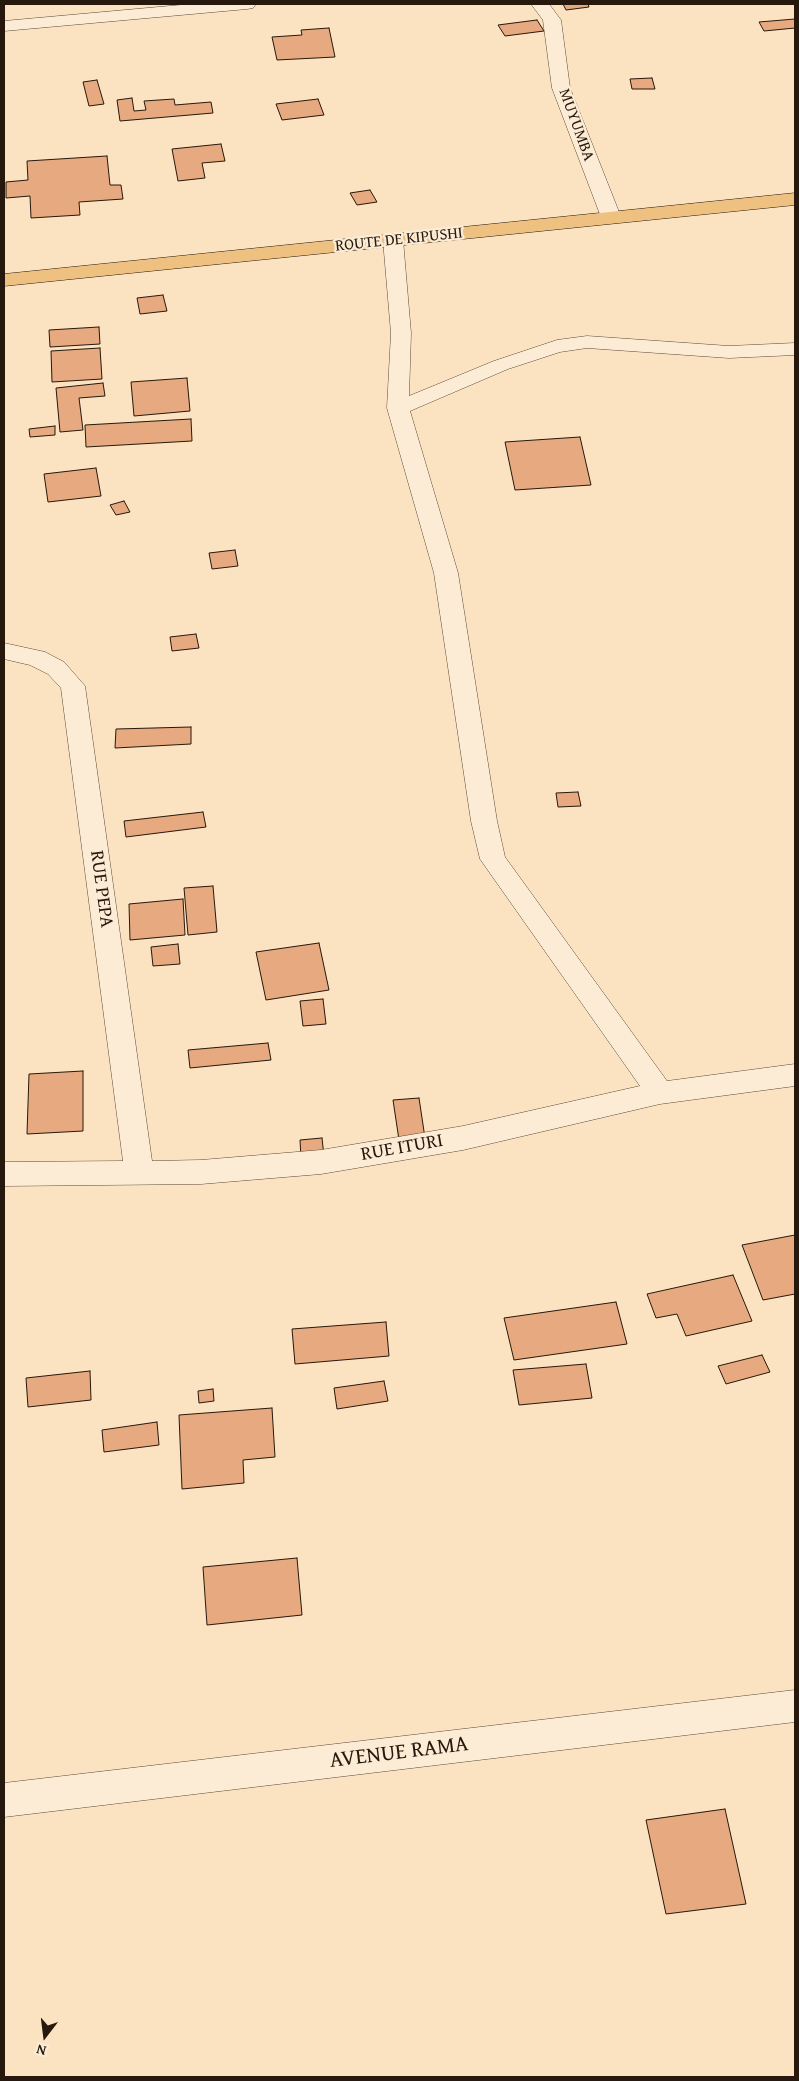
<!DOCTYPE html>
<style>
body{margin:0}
#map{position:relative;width:799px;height:2081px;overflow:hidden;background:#fbe2c0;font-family:"Gentium Book Plus",serif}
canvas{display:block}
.frame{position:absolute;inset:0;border:5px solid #26180c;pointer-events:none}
.north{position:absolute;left:20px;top:2011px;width:50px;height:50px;-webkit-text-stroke:4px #fcecd6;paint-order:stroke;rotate:195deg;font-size:14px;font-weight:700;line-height:20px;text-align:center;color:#26180c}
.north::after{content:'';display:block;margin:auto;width:18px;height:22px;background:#26180c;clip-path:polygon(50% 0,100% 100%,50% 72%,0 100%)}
</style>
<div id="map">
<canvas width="799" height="2081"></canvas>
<div class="frame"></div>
<div class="north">N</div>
</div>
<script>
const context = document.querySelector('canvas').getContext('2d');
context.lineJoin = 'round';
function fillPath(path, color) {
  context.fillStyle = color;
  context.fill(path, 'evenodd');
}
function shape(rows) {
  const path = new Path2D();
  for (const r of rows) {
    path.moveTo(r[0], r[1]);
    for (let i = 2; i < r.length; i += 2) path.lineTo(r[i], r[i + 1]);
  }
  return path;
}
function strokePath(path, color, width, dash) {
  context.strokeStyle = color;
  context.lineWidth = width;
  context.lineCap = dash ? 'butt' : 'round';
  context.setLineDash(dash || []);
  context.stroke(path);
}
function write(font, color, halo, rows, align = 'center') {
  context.font = font + ' "Gentium Book Plus",serif';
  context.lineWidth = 4.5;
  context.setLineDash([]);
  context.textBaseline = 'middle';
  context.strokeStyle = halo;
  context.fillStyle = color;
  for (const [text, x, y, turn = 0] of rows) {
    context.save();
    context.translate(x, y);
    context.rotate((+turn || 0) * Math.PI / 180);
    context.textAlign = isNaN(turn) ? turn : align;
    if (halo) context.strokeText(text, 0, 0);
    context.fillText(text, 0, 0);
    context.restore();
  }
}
const building = shape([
 [563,4,588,4,589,7,566,10,563,4],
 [795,19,795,28,764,31,759,22,795,19],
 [537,20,544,31,505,36,498,25,537,20],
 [329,28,335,57,277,60,272,37,302,35,301,30,329,28],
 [652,78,655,89,632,89,630,79,652,78],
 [97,80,104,104,89,106,83,82,97,80],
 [132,98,134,111,146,110,144,101,174,99,175,105,211,102,213,113,120,121,117,100,132,98],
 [318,99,324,115,282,120,276,104,318,99],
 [221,144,225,161,202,163,205,178,178,181,172,149,221,144],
 [107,156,110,185,121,185,123,199,79,202,80,215,31,218,30,196,6,198,6,182,28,180,27,161,107,156],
 [370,190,377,202,357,205,350,193,370,190],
 [163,295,167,311,140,314,137,298,163,295],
 [99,327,100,344,50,347,49,330,99,327],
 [100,348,102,379,52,382,51,351,100,348],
 [187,378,190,411,134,416,131,382,187,378],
 [103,383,105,396,79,398,83,430,60,432,56,388,103,383],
 [191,419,192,441,86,447,85,425,191,419],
 [55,426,55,435,30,437,29,429,55,426],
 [580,437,591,485,515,490,505,442,580,437],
 [96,468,101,496,48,502,44,474,96,468],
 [124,501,130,512,116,515,110,505,124,501],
 [235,550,238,566,212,569,209,553,235,550],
 [196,634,199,648,172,651,170,637,196,634],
 [191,727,191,744,115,748,116,729,191,727],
 [578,792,581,806,558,807,556,793,578,792],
 [203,812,206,827,126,837,124,821,203,812],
 [213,886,217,932,188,935,184,888,213,886],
 [183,899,185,935,130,940,129,904,183,899],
 [319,943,329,990,266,1000,256,952,319,943],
 [178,944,180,964,153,966,151,947,178,944],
 [323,999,326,1024,303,1026,300,1001,323,999],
 [268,1043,271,1060,190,1068,188,1050,268,1043],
 [83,1071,83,1131,27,1134,29,1074,83,1071],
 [419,1098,425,1138,399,1140,393,1100,419,1098],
 [322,1138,324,1156,301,1158,300,1140,322,1138],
 [795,1235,795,1294,763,1300,742,1245,795,1235],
 [733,1275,752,1321,686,1336,677,1314,656,1318,647,1294,733,1275],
 [616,1302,627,1344,514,1360,504,1318,616,1302],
 [386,1322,389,1356,295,1364,292,1329,386,1322],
 [762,1355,770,1372,726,1384,718,1366,762,1355],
 [586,1364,592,1398,519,1405,513,1370,586,1364],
 [90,1371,91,1400,28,1407,26,1378,90,1371],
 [384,1381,388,1401,337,1409,334,1388,384,1381],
 [213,1389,214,1401,199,1403,198,1391,213,1389],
 [272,1408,275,1457,243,1460,244,1483,182,1489,179,1415,272,1408],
 [157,1422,159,1445,104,1452,102,1430,157,1422],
 [297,1558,302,1615,207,1625,203,1567,297,1558],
 [725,1809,746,1904,666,1914,646,1820,725,1809]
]);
fillPath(building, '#e7a97f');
strokePath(building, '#26180c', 1);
const minor = shape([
 [192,4,256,4,253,8,247,9,4,31,4,21,192,4],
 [531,4,549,4,561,20,570,88,621,217,618,221,604,221,601,217,552,88,543,20,531,4],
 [393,234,400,236,403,240,411,333,409,396,494,361,557,340,587,336,729,346,795,343,795,355,729,358,587,348,560,352,508,369,410,411,458,573,497,821,505,857,667,1081,795,1064,795,1086,660,1104,463,1150,321,1174,201,1184,4,1186,4,1162,123,1161,61,688,48,674,30,665,4,659,4,643,45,652,64,662,85,686,152,1161,201,1160,321,1150,463,1126,640,1086,480,859,471,821,434,573,387,408,391,333,383,240,386,236,393,234],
 [795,1690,795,1722,4,1817,4,1783,795,1690]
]);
const major = shape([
 [795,193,795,205,4,286,4,274,795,193]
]);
strokePath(minor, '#5b4a39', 1);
strokePath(major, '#26180c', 1);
fillPath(minor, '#fcecd6');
fillPath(major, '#eec180');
write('16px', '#26180c', '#fcecd6', [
 ["MUYUMBA",576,125,70],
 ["ROUTE DE KIPUSHI",399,240,-6]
]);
write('19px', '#26180c', '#fcecd6', [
 ["RUE PEPA",101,889,82],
 ["RUE ITURI",402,1148,-10]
]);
write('22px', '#26180c', '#fcecd6', [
 ["AVENUE RAMA",399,1753,-7]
]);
</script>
